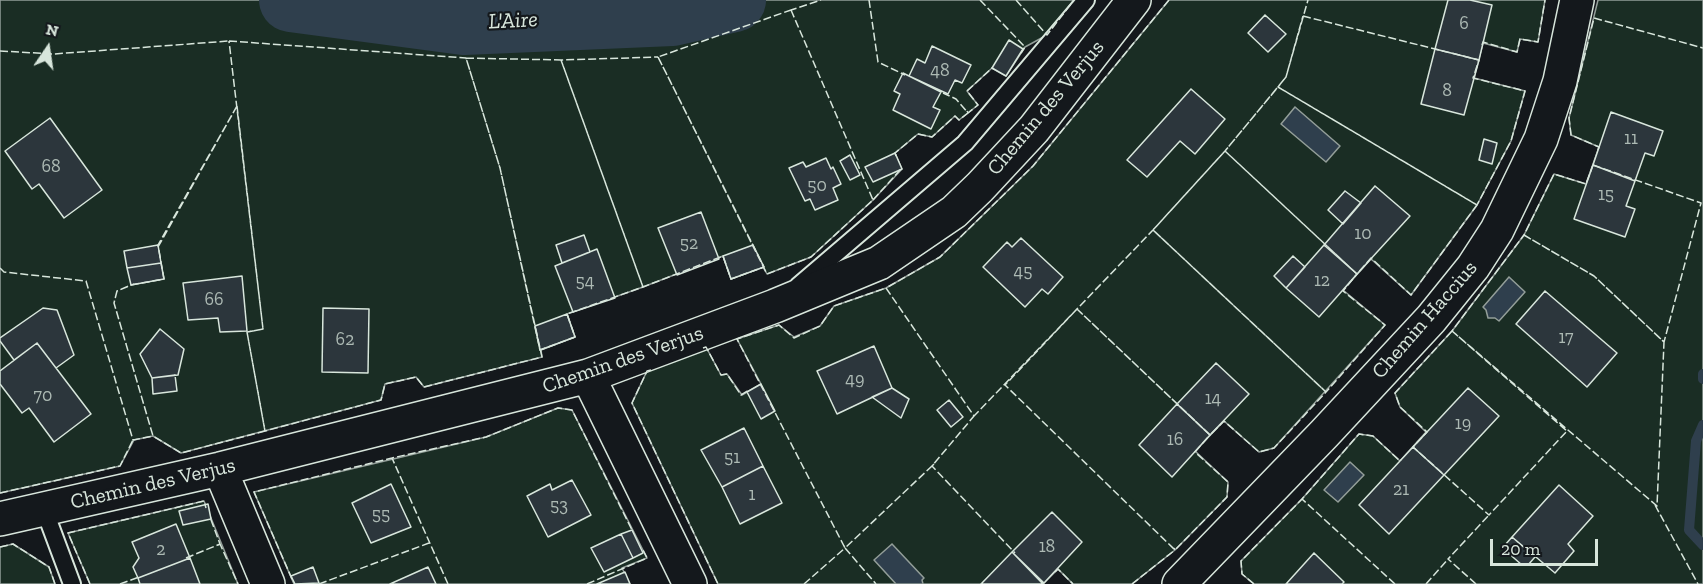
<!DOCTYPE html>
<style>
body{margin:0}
#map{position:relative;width:1703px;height:584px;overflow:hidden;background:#14181c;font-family:"Zilla Slab",serif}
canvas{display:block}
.north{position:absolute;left:18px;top:18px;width:60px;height:60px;-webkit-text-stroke:4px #14181c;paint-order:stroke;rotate:13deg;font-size:16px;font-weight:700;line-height:24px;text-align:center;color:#d8e6dc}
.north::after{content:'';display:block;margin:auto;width:21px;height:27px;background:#d8e6dc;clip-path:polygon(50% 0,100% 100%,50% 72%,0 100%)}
.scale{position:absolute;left:1490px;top:539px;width:108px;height:27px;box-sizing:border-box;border:3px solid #d8e6dc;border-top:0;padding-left:8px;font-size:18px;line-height:21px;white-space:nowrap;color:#d8e6dc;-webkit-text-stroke:4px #14181c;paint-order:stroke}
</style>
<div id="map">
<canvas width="1703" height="584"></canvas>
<div class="north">N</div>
<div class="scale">20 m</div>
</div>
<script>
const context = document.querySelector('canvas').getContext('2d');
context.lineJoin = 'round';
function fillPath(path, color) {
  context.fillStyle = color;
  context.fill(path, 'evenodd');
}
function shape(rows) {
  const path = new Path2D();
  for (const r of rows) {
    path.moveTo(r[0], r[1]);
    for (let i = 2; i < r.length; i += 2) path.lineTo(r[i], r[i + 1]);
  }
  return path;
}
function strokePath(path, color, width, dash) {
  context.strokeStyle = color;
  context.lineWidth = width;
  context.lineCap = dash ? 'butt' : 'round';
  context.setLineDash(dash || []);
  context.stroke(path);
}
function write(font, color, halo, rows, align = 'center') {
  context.font = font + ' "Zilla Slab",serif';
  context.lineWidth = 4.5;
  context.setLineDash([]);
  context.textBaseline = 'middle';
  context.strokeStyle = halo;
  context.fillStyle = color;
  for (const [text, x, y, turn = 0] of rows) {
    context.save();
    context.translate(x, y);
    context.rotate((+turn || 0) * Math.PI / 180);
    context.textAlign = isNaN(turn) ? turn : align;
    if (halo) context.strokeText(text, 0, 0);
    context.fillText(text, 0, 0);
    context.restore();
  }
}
const green = shape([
 [0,0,1074,0,1047,35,1025,47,1006,76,992,68,967,91,978,105,959,120,955,116,932,137,918,134,895,153,902,169,873,200,811,257,767,274,763,267,731,279,723,256,643,287,567,314,575,337,541,350,542,357,424,387,416,377,385,384,381,400,181,453,153,436,134,440,120,466,0,493,0,0],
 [1169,0,1545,0,1538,42,1520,39,1517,52,1483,43,1474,78,1525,91,1511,141,1477,205,1411,295,1371,259,1343,290,1385,325,1274,448,1259,452,1224,421,1195,451,1228,482,1227,497,1175,550,1132,584,1073,584,1058,569,1043,584,718,584,632,403,647,371,706,347,721,375,727,374,742,395,761,384,737,339,779,325,794,337,820,326,834,306,886,288,940,257,1033,166,1169,0],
 [1598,0,1703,0,1703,584,1254,584,1242,574,1241,561,1302,499,1359,434,1373,436,1400,461,1426,432,1400,407,1395,393,1452,331,1524,235,1554,174,1586,184,1599,147,1571,135,1569,118,1598,0],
 [558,408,572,410,647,558,622,568,630,584,294,584,254,492,486,437,558,408],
 [204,501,238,584,90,584,68,533,204,501],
 [13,544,49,567,55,584,0,584,0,547,13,544]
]);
fillPath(green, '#1a2d24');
strokePath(green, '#939e99', 1.5);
const water = shape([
 [1295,107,1340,146,1326,162,1281,124,1295,107],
 [1509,277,1525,292,1499,321,1495,318,1488,318,1486,310,1483,307,1509,277],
 [1350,462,1364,475,1338,502,1324,490,1350,462],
 [892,544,924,578,922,580,923,584,896,584,874,560,892,544]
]);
fillPath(water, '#2f3f4d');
strokePath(water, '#939e99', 1.5);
strokePath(shape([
 [1703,374,1703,379],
 [1703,425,1696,441,1689,530,1703,545]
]), '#2f3f4d', 10);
strokePath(shape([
 [291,0,464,23,672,14,734,0]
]), '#2f3f4d', 64);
const building = shape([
 [1448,0,1470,0,1492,5,1479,60,1435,49,1448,0],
 [1265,15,1286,34,1268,52,1248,33,1265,15],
 [1009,40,1023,49,1006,76,992,68,1009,40],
 [932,46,971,65,962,83,955,80,948,94,909,76,917,59,925,63,932,46],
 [1435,49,1479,60,1464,115,1421,104,1435,49],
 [903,73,941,92,933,107,940,110,931,129,893,110,900,94,894,91,903,73],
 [1191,89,1225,119,1195,154,1180,141,1147,177,1127,160,1191,89],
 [1611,112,1663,131,1654,156,1645,153,1635,181,1593,165,1611,112],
 [50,118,102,190,64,218,39,184,32,189,5,151,50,118],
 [1484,139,1497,143,1492,164,1479,160,1484,139],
 [895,153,902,169,873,182,865,167,895,153],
 [850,155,860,175,850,180,840,161,850,155],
 [826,158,831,169,833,167,841,184,833,188,838,200,815,210,810,199,805,201,789,168,803,162,806,167,826,158],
 [1593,165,1635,181,1626,206,1635,209,1625,237,1574,219,1593,165],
 [1375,186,1410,216,1357,274,1324,245,1375,186],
 [1345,191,1361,203,1343,224,1328,210,1345,191],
 [701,212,719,259,677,275,658,228,701,212],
 [584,235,590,252,562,263,556,245,584,235],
 [1021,238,1063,277,1048,294,1042,289,1025,307,983,267,1007,242,1012,247,1021,238],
 [158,245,161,263,127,268,124,251,158,245],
 [753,245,764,267,731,279,723,256,753,245],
 [1324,245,1357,274,1319,317,1286,288,1324,245],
 [597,249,615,298,573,312,555,266,597,249],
 [1293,256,1305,267,1286,288,1274,276,1293,256],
 [161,263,164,279,131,285,127,268,161,263],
 [242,276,247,331,220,332,218,318,188,320,183,283,242,276],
 [1545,291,1617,353,1587,387,1516,324,1545,291],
 [43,308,57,310,74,355,56,368,37,343,14,360,0,341,0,338,43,308],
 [323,308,369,309,368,373,322,372,323,308],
 [567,314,575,337,540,350,535,326,567,314],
 [160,329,184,349,178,375,152,378,140,354,160,329],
 [37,343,91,414,54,442,29,408,22,413,0,384,0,371,37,343],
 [874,346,892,388,837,414,817,371,874,346],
 [1216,363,1249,394,1210,435,1177,404,1216,363],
 [175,375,177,391,153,394,152,378,175,375],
 [761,384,775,411,761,419,747,392,761,384],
 [892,388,909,399,901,418,872,397,892,388],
 [1468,388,1499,416,1444,475,1413,447,1468,388],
 [949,400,963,417,951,427,937,410,949,400],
 [1177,404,1210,435,1172,477,1139,445,1177,404],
 [744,428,763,466,722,487,701,450,744,428],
 [1413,447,1444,475,1389,534,1359,505,1413,447],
 [763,466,782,503,740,524,722,487,763,466],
 [572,480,591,515,548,537,527,496,550,484,552,490,572,480],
 [391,484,411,527,371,543,352,503,391,484],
 [1559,485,1593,516,1568,544,1574,551,1555,573,1512,537,1559,485],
 [208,504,211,519,183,525,179,511,208,504],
 [1052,512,1082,542,1044,583,1012,552,1052,512],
 [176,524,190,558,138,578,133,567,139,558,132,542,176,524],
 [632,530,643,553,633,558,621,534,632,530],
 [621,534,633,558,604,572,591,548,621,534],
 [1512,537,1535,557,1528,565,1522,565,1507,552,1505,545,1512,537],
 [1012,552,1043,584,981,584,1012,552],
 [1314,553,1344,582,1342,584,1286,584,1314,553],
 [190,558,200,584,140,584,138,578,190,558],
 [313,567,319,583,295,584,291,576,313,567],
 [428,567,436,584,390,584,428,567],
 [625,572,630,584,597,584,625,572]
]);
fillPath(building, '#2c363c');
strokePath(building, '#d8e6dc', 1.5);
const lane = shape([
 [798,286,965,143,1086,0],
 [44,509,72,584]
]);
const street = shape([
 [588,376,690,584],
 [220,469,268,584],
 [0,519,220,469,588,376,775,306,879,263,954,212,980,187,1034,129,1134,0],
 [1179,584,1324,434,1431,319,1473,267,1497,230,1541,139,1560,81,1577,0]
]);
strokePath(lane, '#d8e6dc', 20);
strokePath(street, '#d8e6dc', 36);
strokePath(lane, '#14181c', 16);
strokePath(street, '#14181c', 33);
strokePath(shape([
 [869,0,878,62,905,75],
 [980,0,1025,47,1021,53],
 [1016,0,1047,35,1074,0],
 [1169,0,1033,166,940,257,886,288,974,416,1153,230,1225,151,1286,77,1308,0],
 [791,10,873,200,811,257,767,274,658,57,791,10],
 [792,12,791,10,821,0],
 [1303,16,1479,60,1473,78,1525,91,1511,141,1477,205,1278,87,1286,77,1303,16],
 [229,41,466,58,500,168,542,357,424,387,416,377,385,384,381,400,265,431,247,332,263,329,229,41],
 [1482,45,1483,42,1517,52,1520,39,1538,42,1545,0],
 [0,51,54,54,229,41,229,43],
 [658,57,764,267,731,279,723,256,643,287,561,60,658,57],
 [466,58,561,60,643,287,567,314,575,337,540,350,500,168,466,58],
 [1278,87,1477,205,1411,295,1371,258,1357,274,1225,151,1278,87],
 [237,106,263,329,247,332,265,431,181,453,153,436,114,303,117,291,131,285,164,279,158,245,237,106],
 [967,111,968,113,978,105,967,91,992,68,994,69],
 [1598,150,1599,147,1571,135,1569,118,1594,18,1703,48],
 [1225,151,1357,274,1343,291,1385,325,1326,392,1153,230,1225,151],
 [896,156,895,153,918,134,932,137,955,116,959,120,968,113,956,99,943,93],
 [1593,165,1701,203,1664,342,1594,276,1524,235,1554,174,1586,184,1593,165],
 [873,200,901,169],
 [1153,230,1326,392,1274,448,1259,452,1224,421,1210,435,1077,309,1153,230],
 [1524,235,1594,276,1664,342,1657,506,1452,331,1524,235],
 [158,247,237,106],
 [0,268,4,272,86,281,133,440,153,436,114,303,117,291,134,284],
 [886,288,974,416,932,466,845,548,737,339,779,325,794,338,820,326,834,306,886,288],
 [1077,309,1210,435,1195,452,1228,482,1227,497,1175,550,1005,385,1077,309],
 [1452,331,1567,431,1489,515,1413,447,1427,432,1400,407,1395,393,1452,331],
 [703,348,706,347,721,375,727,374,741,395,749,390],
 [651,370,647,371,632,403,718,584],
 [934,464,932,466,1015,553],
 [0,493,120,466,133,440,133,438],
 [1655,505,1698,584],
 [218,545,220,544,238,584],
 [0,547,13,544,49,567,55,584],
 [845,548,876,584],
 [186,558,220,544,210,517],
 [1055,572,1058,569,1073,584],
 [292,579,254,492,392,458,393,461],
 [90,584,68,533,204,501,206,508],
 [120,584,139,577],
 [319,584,429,543,428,540],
 [448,584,392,458,486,437,558,408,572,410,633,532],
 [587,584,647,558,643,550],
 [804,584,845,548,844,546],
 [1132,584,1175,550,1174,548],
 [1254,584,1242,574,1241,561,1302,499],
 [1395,584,1302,499,1359,434,1373,436,1400,461,1401,460],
 [1426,584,1450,557],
 [1476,584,1448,559,1490,514]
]), '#d8e6dc', 1.5, [8, 3]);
write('18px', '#adbab4', null, [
 ["6",1464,24],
 ["48",940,71],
 ["8",1447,91],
 ["11",1631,139],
 ["68",51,167],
 ["50",817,186],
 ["15",1606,195],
 ["10",1363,234],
 ["52",689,244],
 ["45",1023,272],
 ["12",1322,281],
 ["54",585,282],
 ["66",214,300],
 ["17",1566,338],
 ["62",345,340],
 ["49",855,380],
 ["70",43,396],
 ["14",1213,399],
 ["19",1463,424],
 ["16",1175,440],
 ["51",732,458],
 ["21",1401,490],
 ["1",752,495],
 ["53",559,506],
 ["55",381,515],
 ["18",1047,547],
 ["2",161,550]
]);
write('21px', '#d8e6dc', '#14181c', [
 ["Chemin des Verjus",1046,108,-50],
 ["Chemin Haccius",1425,320,-49],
 ["Chemin des Verjus",623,360,-19],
 ["Chemin des Verjus",153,484,-13]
]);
write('italic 22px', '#d8e6dc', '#14181c', [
 ["L'Aire",513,21,-3]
]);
</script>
